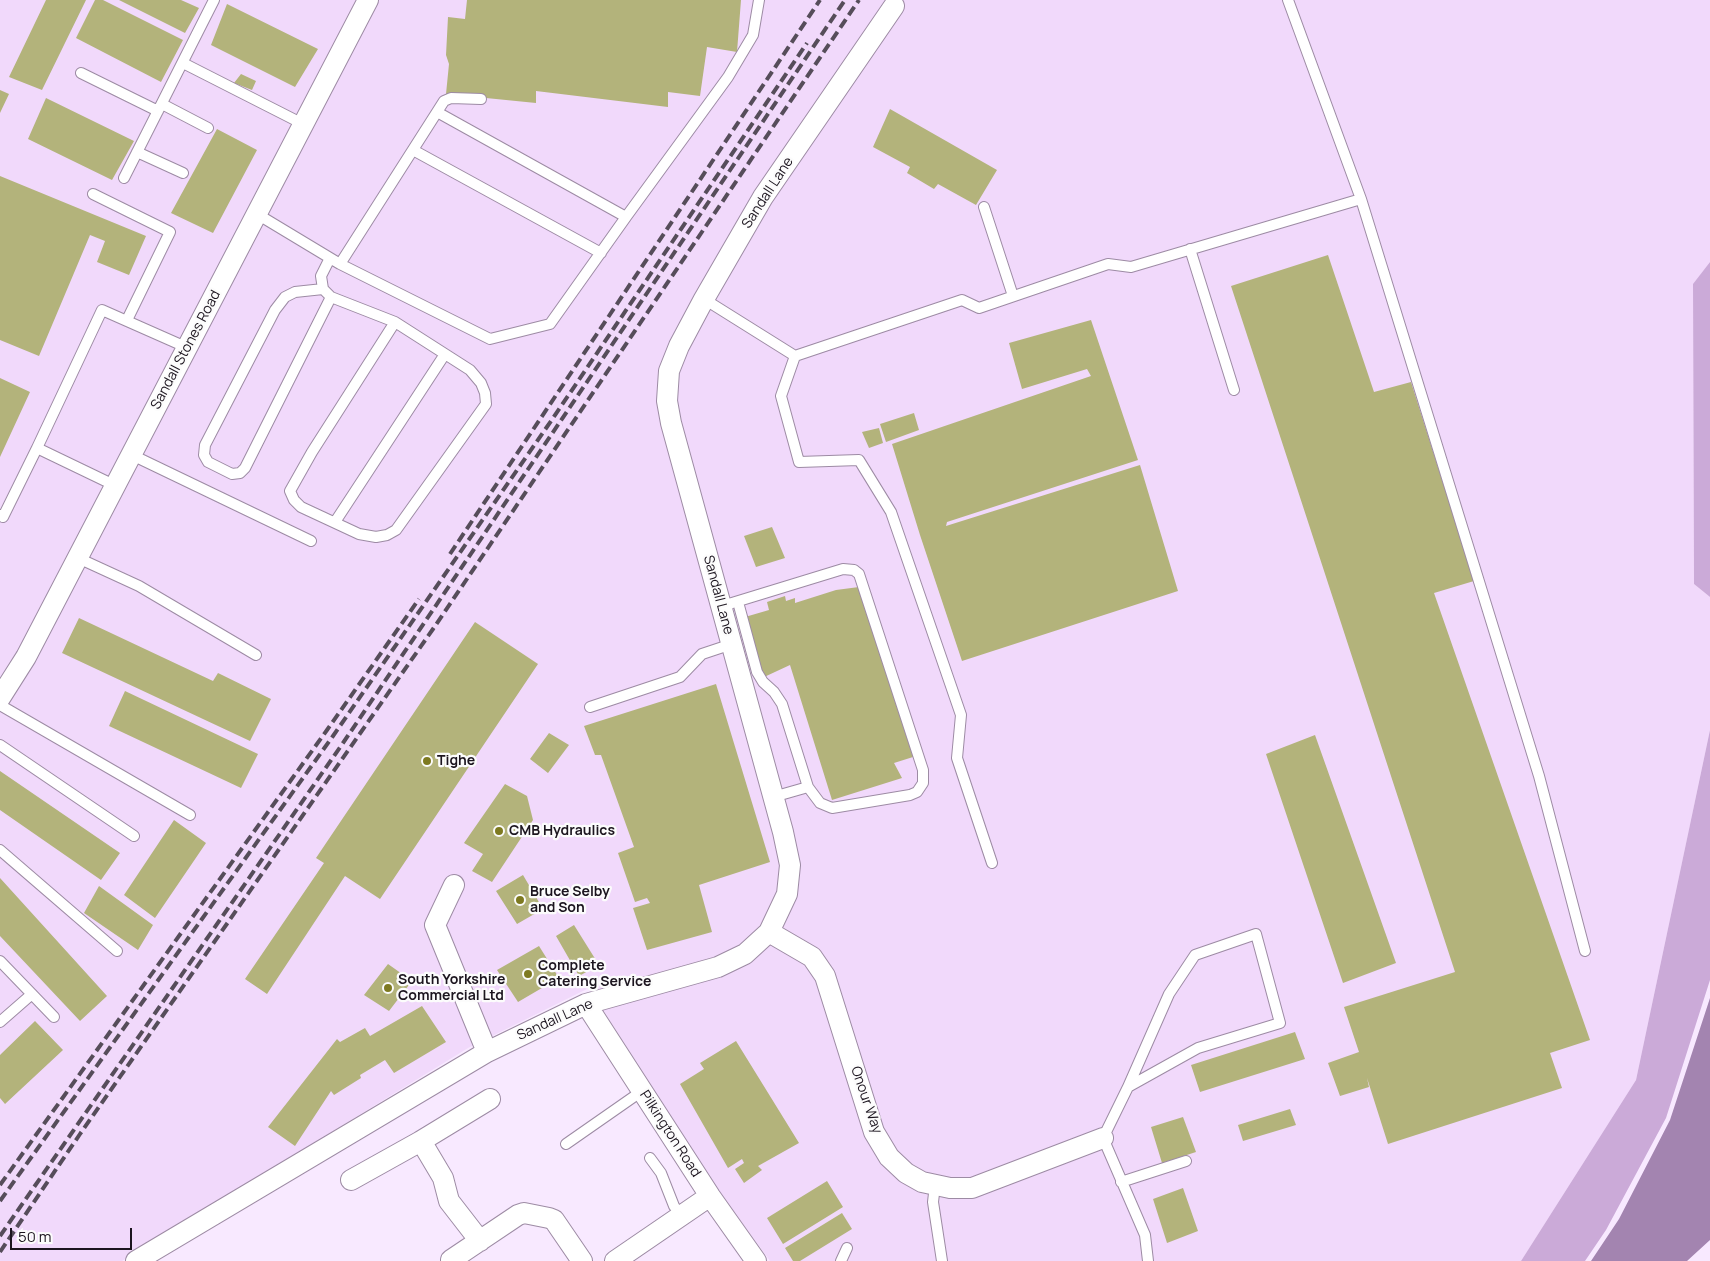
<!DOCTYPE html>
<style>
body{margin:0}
#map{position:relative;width:1710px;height:1261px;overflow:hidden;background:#f8e9ff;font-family:Manrope,sans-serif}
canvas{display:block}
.scale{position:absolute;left:10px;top:1228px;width:122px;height:22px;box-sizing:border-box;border:2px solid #1c151f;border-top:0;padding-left:6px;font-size:15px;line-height:18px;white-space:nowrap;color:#1c151f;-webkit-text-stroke:4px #fcfcfc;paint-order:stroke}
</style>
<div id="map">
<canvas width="1710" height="1261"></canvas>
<div class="scale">50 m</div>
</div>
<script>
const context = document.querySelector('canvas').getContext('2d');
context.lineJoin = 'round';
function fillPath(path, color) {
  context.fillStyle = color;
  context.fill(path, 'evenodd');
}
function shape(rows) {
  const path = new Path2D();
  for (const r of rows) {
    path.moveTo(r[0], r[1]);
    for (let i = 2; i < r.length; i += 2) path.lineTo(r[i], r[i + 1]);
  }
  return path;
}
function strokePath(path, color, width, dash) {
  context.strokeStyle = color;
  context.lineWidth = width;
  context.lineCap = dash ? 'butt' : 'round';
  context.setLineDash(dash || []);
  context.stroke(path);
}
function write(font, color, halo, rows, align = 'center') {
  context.font = font + ' Manrope,sans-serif';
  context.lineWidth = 4.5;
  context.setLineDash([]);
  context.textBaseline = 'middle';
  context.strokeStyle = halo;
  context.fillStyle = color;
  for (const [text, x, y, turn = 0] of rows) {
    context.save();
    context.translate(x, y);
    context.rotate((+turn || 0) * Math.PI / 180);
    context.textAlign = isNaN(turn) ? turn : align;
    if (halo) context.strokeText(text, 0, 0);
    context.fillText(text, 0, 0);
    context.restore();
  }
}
fillPath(shape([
 [0,0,1710,0,1710,262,1693,285,1694,584,1710,597,1710,730,1636,1080,1521,1261,770,1261,716,1187,589,988,468,1048,122,1261,0,1261]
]), '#f1d9fb');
fillPath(shape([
 [1710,262,1710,597,1694,584,1693,284],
 [1710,730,1710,980,1666,1118,1606,1230,1585,1261,1521,1261,1636,1080]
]), '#cbaad8');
fillPath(shape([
 [1710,998,1710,1240,1687,1261,1591,1261,1619,1219,1670,1120]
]), '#a384b0');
fillPath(shape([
 [46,0,86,0,42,90,9,77],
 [95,0,103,0,183,40,161,82,76,38],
 [119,0,181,0,199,8,185,33],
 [467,0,741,0,737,52,707,47,700,96,668,92,668,107,536,91,536,103,446,94,449,64,446,55,448,17,465,19],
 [227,4,318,49,295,87,211,45],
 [241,74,256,81,252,90,234,83],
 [0,90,9,94,0,113],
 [46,98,134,141,112,180,28,139],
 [890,109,997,170,976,205,938,184,934,189,907,173,910,167,873,147],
 [217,129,257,150,213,233,171,213],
 [0,176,146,236,129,275,97,262,105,241,90,235,39,356,0,340],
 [1328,255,1374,392,1411,382,1474,581,1434,593,1590,1040,1550,1053,1562,1088,1388,1144,1367,1078,1369,1087,1340,1096,1328,1063,1359,1052,1344,1007,1455,972,1231,286],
 [1091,320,1138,460,947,522,946,526,1140,465,1178,591,962,661,920,535,892,444,1091,376,1087,369,1022,389,1009,343],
 [0,378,30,392,0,457],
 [914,413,919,430,886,442,880,424],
 [879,428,883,443,869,448,862,432],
 [772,527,785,558,756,567,744,536],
 [859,587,913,757,894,763,902,778,832,800,790,665,762,678,745,617,769,610,767,602,785,596,786,601,795,598,795,603,836,590],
 [79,618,213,681,218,673,271,699,250,741,62,653],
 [475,622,538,664,380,899,345,876,267,994,245,979,324,863,316,858],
 [716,684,770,862,699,885,712,932,647,950,633,908,650,903,647,898,635,902,618,853,634,847,601,755,595,755,584,726],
 [125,691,258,754,241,788,109,726],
 [549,733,569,745,548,773,530,759],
 [1315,735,1396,963,1343,983,1266,754],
 [0,771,120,853,101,880,0,810],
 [505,784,527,796,533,820,492,882,472,871,483,854,464,843],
 [174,820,206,843,155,918,124,895],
 [523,875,543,909,517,924,496,891],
 [0,878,107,996,80,1021,0,936],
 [99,886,153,925,138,950,84,913],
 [574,925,599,965,579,976,556,936],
 [539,946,559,978,518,1002,497,970],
 [388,964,412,981,389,1011,364,995],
 [422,1006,446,1042,394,1073,385,1060,360,1075,361,1078,334,1095,331,1091,295,1146,268,1127,337,1039,340,1042,365,1028,370,1036],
 [35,1021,63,1050,5,1104,0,1098,0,1055],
 [1295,1032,1305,1059,1200,1092,1191,1065],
 [736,1041,799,1143,758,1166,762,1170,744,1183,735,1169,744,1163,742,1159,728,1168,680,1084,704,1069,700,1063],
 [1290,1109,1296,1125,1243,1141,1238,1125],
 [1183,1117,1196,1152,1162,1163,1151,1127],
 [827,1181,843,1207,783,1244,767,1218],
 [1183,1188,1198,1231,1167,1243,1153,1199],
 [842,1213,852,1229,800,1261,793,1261,785,1248]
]), '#b3b37b');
const service = shape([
 [1288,0,1361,199],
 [183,63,303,124],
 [81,73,158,111],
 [162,104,208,128],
 [437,112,444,101,451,98,481,99],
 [413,150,601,253],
 [137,152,183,173],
 [124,178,214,0],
 [93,194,170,232,127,320],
 [984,207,1013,296],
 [257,214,340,264,490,339,550,324,626,217,437,112,340,264],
 [626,217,728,77,753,35,759,0],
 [1190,249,1234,390],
 [330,258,321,276,323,289,331,297,395,322,470,370,481,383,485,393,486,404,396,530,387,535,376,537,359,534,301,507,294,500,290,491,312,452,395,322],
 [323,289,295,292,285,297,275,310,205,445,204,455,208,462,232,474,240,473,245,468,331,297],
 [704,299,795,356,962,300,979,308,1108,264,1131,267,1361,199,1539,776,1585,951],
 [795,356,781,396,799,462,859,460,891,512,961,715,957,758,992,863],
 [37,448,102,310,188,348],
 [132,455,311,541],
 [0,515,3,517,37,448,116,486],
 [335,522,445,354],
 [78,558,139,586,256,655],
 [722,607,732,603,843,569,854,570,859,574,923,770,923,783,917,792,910,795,832,808,820,803,808,787,782,704,774,692,763,682,757,672,738,602],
 [0,705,190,815],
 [590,707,680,677,702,654,732,644],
 [0,745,134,836],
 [773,797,808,787],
 [0,850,117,951],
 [0,961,54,1017],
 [0,1022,32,994],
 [1128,1087,1169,994,1195,955,1256,934,1280,1023,1198,1048,1128,1087,1103,1138,1145,1235,1148,1261],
 [566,1144,642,1091],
 [650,1158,661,1173,674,1206,681,1216],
 [1121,1182,1186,1161],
 [935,1185,933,1202,942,1261],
 [841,1261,847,1248]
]);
const minor = shape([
 [0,698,26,657,368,0],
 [454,885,435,925,487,1052],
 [769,932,812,957,825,976,874,1132,889,1157,906,1173,922,1182,950,1188,972,1188,1103,1138],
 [586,1004,710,1196,756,1261],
 [351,1180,421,1141],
 [480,1241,449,1201,443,1178,421,1141,490,1099],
 [451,1260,518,1215,524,1213,549,1218,554,1220,582,1261],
 [136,1261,487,1052,586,1004,718,967,745,954,769,932,787,894,790,865,783,832,671,423,667,401,669,371,679,346,704,299,763,197,894,6],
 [615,1261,710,1196]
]);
strokePath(service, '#9d8ba4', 12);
strokePath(minor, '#9d8ba4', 22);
strokePath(service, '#fff', 10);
strokePath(minor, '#fff', 20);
strokePath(shape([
 [450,554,820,0],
 [0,1185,327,730,419,599],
 [0,1201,333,736,551,421,807,43],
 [0,1236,343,743,845,0],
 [0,1252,80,1134,433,629,859,0]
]), '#564d5a', 4, [10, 5]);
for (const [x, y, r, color] of [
 [427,761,5,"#7e7a21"],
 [499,831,5,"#7e7a21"],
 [520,900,5,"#7e7a21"],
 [528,974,5,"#7e7a21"],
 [388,988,5,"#7e7a21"]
]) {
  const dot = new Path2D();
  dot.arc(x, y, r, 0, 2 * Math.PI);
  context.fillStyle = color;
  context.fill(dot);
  strokePath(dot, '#fcfcfc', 2);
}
write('14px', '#1c151f', '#fcfcfc', [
 ["Sandall Lane",768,193,-57],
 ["Sandall Stones Road",186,350,-62],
 ["Sandall Lane",718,595,75],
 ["Sandall Lane",555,1020,-24],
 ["Onour Way",866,1100,71],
 ["Pilkington Road",670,1134,57]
]);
write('bold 14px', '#1c151f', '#fcfcfc', [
 ["Tighe",437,761],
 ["CMB Hydraulics",509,831],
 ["Bruce Selby",530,892],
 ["and Son",530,908],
 ["Complete",538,966],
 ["Catering Service",538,982],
 ["South Yorkshire",398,980],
 ["Commercial Ltd",398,996]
], 'left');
</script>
